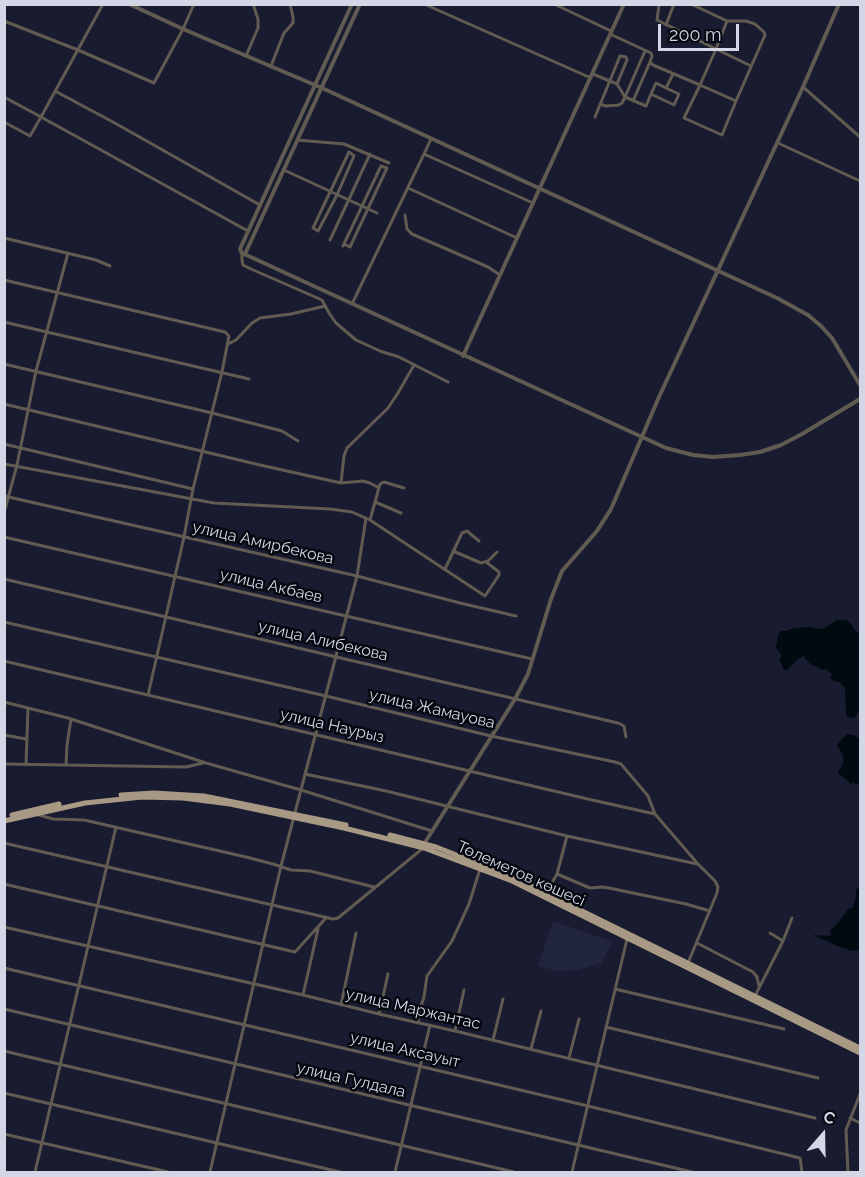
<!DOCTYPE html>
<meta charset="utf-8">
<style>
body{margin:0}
#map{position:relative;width:865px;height:1177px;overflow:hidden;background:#191c31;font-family:Raleway,sans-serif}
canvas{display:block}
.frame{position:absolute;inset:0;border:6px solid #d3d6e5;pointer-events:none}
.north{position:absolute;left:793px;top:1105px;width:60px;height:60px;-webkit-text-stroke:4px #060810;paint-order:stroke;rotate:20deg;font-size:16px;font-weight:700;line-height:24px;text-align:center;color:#d3d6e5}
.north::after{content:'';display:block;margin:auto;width:21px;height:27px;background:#d3d6e5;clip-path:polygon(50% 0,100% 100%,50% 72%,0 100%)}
.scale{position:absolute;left:658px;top:24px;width:81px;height:27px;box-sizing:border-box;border:3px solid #d3d6e5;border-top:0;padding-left:8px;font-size:18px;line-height:21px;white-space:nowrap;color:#d3d6e5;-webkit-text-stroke:4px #060810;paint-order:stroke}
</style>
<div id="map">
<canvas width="865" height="1177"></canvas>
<div class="frame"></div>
<div class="north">С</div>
<div class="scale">200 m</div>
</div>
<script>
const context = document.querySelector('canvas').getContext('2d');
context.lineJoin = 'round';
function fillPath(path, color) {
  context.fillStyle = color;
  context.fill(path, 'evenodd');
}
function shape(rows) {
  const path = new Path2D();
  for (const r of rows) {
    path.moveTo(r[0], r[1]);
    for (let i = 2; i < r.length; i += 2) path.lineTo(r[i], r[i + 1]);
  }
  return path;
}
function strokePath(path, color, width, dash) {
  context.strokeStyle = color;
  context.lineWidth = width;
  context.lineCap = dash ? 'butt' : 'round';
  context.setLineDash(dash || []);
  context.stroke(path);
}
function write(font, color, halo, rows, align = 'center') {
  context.font = font + ' Raleway,sans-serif';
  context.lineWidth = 5;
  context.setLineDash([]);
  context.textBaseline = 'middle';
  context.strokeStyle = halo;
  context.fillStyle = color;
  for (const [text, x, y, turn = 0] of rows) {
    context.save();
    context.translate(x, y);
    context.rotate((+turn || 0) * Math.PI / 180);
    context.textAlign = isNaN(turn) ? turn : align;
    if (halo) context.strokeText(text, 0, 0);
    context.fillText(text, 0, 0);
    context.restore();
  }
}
fillPath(shape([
 [553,921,613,942,601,963,576,970,557,971,538,966]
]), '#21253e');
fillPath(shape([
 [837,620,846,620,852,625,854,630,860,633,860,710,854,718,850,718,846,716,845,688,840,683,832,680,830,677,832,674,826,669,823,670,809,663,803,656,797,660,787,670,784,670,779,660,781,658,781,654,776,648,778,635,781,631,787,631,793,628,809,627,819,629,824,628],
 [847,734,854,735,860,739,860,785,859,783,855,785,854,782,851,784,838,773,843,762,843,755,837,746,839,742],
 [860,886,860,950,852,951,837,946,813,935,831,936,830,930,837,924,848,909,852,908,856,897,856,890]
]), '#000b11');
strokePath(shape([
 [103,4,41,117,248,231],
 [424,4,591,78],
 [554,4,611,31],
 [691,4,727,21,746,21,755,24,764,32,765,35,736,101],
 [4,21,78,50,154,83,183,29,194,4],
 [727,21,716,49,751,66],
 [666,25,674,4],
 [610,34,651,53,652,56,650,62,653,65,700,85,684,118,722,135,736,101,700,85,716,49,657,20,659,5],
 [645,51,625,97,646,106,651,94],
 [246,56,258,28,258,19,253,4],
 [271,66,284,33,293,23,293,17,290,4],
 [593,74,617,84,625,97,622,103,619,105,606,106,600,104],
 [803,87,860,137],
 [666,88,656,83,651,94,674,105,679,94,666,88,673,74],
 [55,91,113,122,260,205],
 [4,97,41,117,30,136,4,122],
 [633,101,650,62],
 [595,117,620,56,621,56,626,57,627,60,617,84],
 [297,140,344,144,389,163],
 [778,143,860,181],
 [349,152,354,156,337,195,318,231,313,228,349,152],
 [424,154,431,139],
 [284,170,377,213],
 [408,188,517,238],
 [405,215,407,229,412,234,488,267,500,275],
 [4,238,96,260,110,266],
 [330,240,370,154],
 [343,246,381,166,387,168,350,247,344,244],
 [242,253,242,260,243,265,251,269,322,300,329,313,336,323,356,340,380,351,399,357,448,382],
 [4,280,225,332,229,336,222,372,193,489,184,537,148,695],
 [352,304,424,154,533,203],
 [4,322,249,379],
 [228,344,236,340,252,323,260,318,291,314,325,306],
 [4,364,212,413,282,431,298,441],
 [4,404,260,465,341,483,363,481,370,483,379,488],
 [4,444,193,489],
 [4,464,214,503,330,509,352,512,370,520,485,596,499,575,499,572,486,562],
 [341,483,344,456,347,448,388,408,398,393,414,365],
 [4,496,357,576,460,603,516,616],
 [375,502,401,513],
 [4,513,17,465,36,371,68,253],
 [370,520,380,484,384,482,404,488],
 [4,537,532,659],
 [453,551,481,563,488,561,497,552],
 [445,569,462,533,467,531,479,541],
 [4,579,618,723,624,726,626,737],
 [4,622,326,696,491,736,615,762,621,764,648,796,655,814,698,864,715,881,718,887,717,893,688,963],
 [4,661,592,800,655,814],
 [4,702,68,718,206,763,301,790,432,831],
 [4,735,26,739],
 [4,764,186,767,203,763],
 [26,765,28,708],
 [66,765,67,745,71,719],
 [305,774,386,791,567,836,697,864],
 [39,815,53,819,84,820,246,857,273,864,291,870,310,871,374,887],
 [4,843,333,919,338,918,422,849],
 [557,874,590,888,602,887,609,888,686,904,710,911],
 [4,884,295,952,326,918],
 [546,893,557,874,567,836],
 [4,927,303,995,379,1014,455,1031,815,1118],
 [770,933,783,941],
 [697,943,753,972,757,977,759,986],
 [4,968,588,1106,800,1158,802,1172],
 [615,989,784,1029],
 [303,995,318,929],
 [755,996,783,941,792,918],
 [341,1005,356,933],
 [4,1009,692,1172],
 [379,1014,388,974],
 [418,1023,420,1009,424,997,427,976,452,941,469,904,480,869],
 [606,1027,818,1078],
 [455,1031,464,990],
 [493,1040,503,999],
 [531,1049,541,1011],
 [4,1051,514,1172],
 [569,1058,579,1019],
 [4,1093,340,1172],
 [850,1118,860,1123],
 [4,1134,168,1172],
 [35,1172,116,827],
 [210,1172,281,866,357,576,366,518],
 [395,1172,430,1025],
 [572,1172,627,939],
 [848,1172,846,1130,860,1094]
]), '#625b51', 3);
strokePath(shape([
 [129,4,183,29,322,88,777,298,808,315,821,326,832,338,860,385],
 [352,4,240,249,242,253,666,448,693,455,713,457,740,455,760,452,781,445,802,434,860,399],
 [245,254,360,4],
 [463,356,624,4],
 [424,844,515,699,528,674,551,599,562,571,597,531,611,509,659,397,803,87,839,4]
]), '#625b51', 4);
strokePath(shape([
 [121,795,154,793,204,796,346,825],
 [12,815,59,804],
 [4,821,85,803,142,797,183,798,230,804,344,828,424,848,512,881,860,1053],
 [390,835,436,847,513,877,860,1048]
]), '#a79984', 5);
write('16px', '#d3d6e5', '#060810', [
 ["улица Амирбекова",263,543,13],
 ["улица Акбаев",271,586,13],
 ["улица Алибекова",323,641,13],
 ["улица Жамауова",432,709,13],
 ["улица Наурыз",332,726,13],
 ["Төлеметов көшесі",521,874,24],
 ["улица Маржантас",413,1009,13],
 ["улица Аксауыт",405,1050,13],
 ["улица Гулдала",351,1080,13]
]);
</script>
